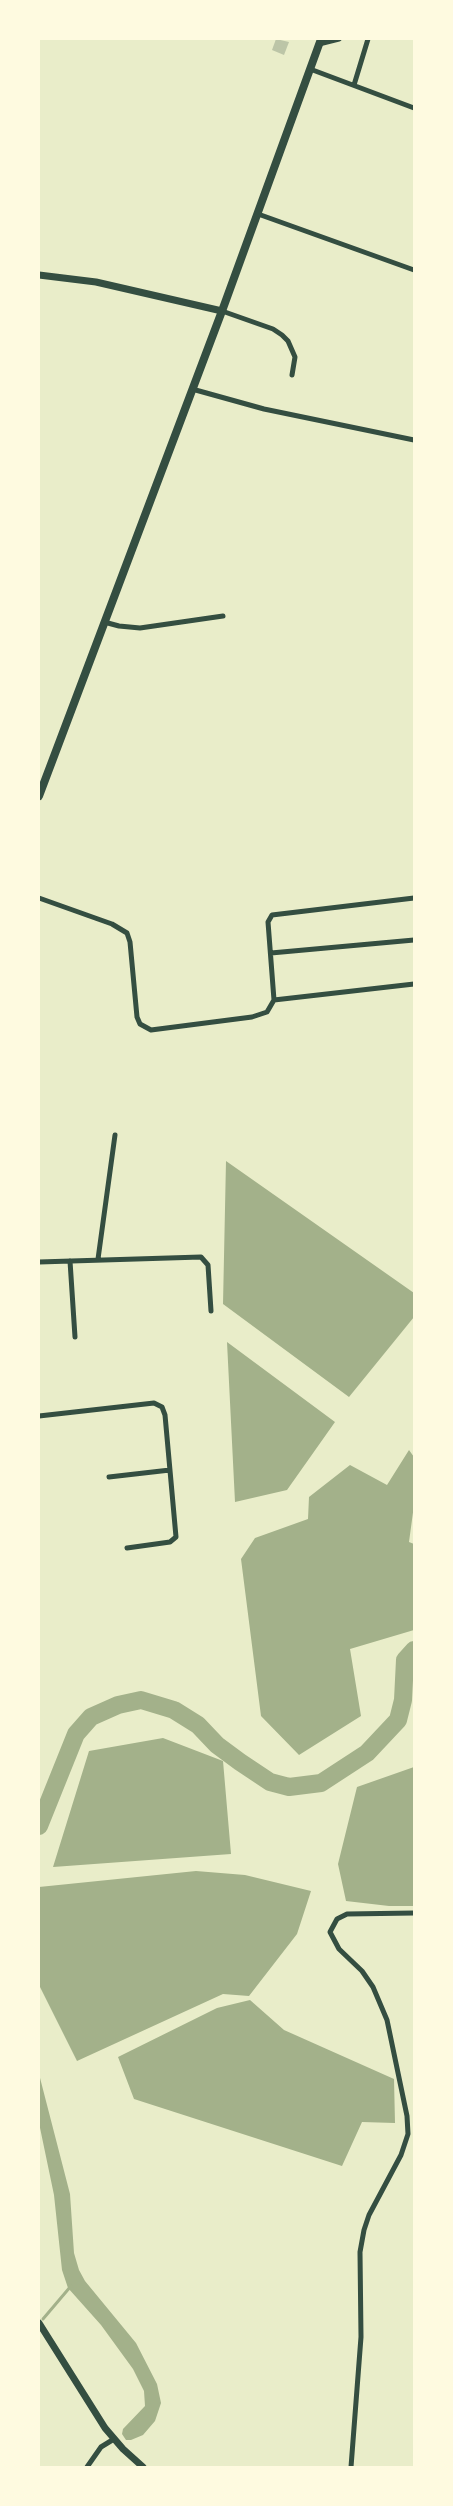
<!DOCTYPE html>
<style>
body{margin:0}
#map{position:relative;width:453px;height:2506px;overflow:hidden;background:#e9edc9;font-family:"Work Sans",sans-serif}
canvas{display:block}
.frame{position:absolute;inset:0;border:40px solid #fefae0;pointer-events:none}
</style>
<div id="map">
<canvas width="453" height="2506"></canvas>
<div class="frame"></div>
</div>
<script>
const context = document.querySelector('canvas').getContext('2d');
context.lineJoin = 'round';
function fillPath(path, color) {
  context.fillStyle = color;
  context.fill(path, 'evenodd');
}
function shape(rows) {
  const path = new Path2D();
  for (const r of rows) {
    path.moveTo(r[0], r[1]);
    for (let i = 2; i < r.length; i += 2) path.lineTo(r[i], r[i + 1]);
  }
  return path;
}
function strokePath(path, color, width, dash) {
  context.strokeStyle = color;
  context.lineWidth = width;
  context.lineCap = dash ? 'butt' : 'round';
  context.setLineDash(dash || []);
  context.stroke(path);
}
fillPath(shape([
 [226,1161,414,1293,414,1317,349,1397,223,1304],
 [227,1342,335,1422,287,1490,235,1502],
 [409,1450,414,1457,414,1505,409,1542,414,1544,414,1630,350,1649,361,1716,299,1755,261,1716,241,1559,255,1538,308,1519,309,1497,350,1465,387,1485],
 [163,1738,223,1761,231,1854,53,1867,89,1751],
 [414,1767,414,1906,389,1906,346,1901,338,1864,357,1787],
 [196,1871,245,1875,311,1891,297,1934,249,1996,223,1994,77,2061,39,1985,39,1887],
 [250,2000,284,2030,394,2079,395,2123,362,2122,342,2166,134,2099,118,2057,217,2008],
 [39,2074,70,2194,74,2253,79,2270,85,2281,136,2343,157,2384,161,2403,155,2421,143,2435,131,2440,126,2440,122,2434,123,2429,145,2406,144,2391,133,2369,101,2325,68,2288,62,2270,54,2195,39,2123]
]), '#a3b18a');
strokePath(shape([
 [43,2319,71,2286]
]), '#a3b18a', 3);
strokePath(shape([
 [39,1826,76,1734,91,1717,118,1705,141,1700,174,1710,198,1725,217,1745,240,1762,270,1782,289,1787,321,1783,367,1753,398,1720,403,1700,405,1660,414,1650]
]), '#a3b18a', 18);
fillPath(shape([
 [276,39,289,42,284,55,272,50]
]), '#bcc5a7');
strokePath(shape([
 [319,44,339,39],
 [310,69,414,108],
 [354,85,368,39],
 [258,214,414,270],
 [222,311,273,329,282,335,288,341,295,357,292,375],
 [192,389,264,409,414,440],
 [104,622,119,626,140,628,223,616],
 [39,898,112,924,127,933,130,942,137,1017,140,1024,151,1030,252,1017,267,1012,274,1000,268,922,272,915,414,898],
 [271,953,414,940],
 [274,1000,414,984],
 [98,1259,115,1135],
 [70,1261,75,1337],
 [39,1262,201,1257,208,1265,211,1311],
 [39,1416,154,1403,162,1407,165,1415,176,1537,170,1542,127,1548],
 [109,1477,170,1470],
 [87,2467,101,2447,114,2439],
 [351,2467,361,2337,360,2252,364,2230,369,2215,401,2155,408,2134,407,2116,387,2020,373,1987,362,1971,339,1949,330,1932,337,1919,347,1914,414,1913]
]), '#344e41', 5);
strokePath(shape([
 [39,275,96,282,222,311],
 [39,2323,105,2428,123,2449,143,2467]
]), '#344e41', 7);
strokePath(shape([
 [39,796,222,311,321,39]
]), '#344e41', 8);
</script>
